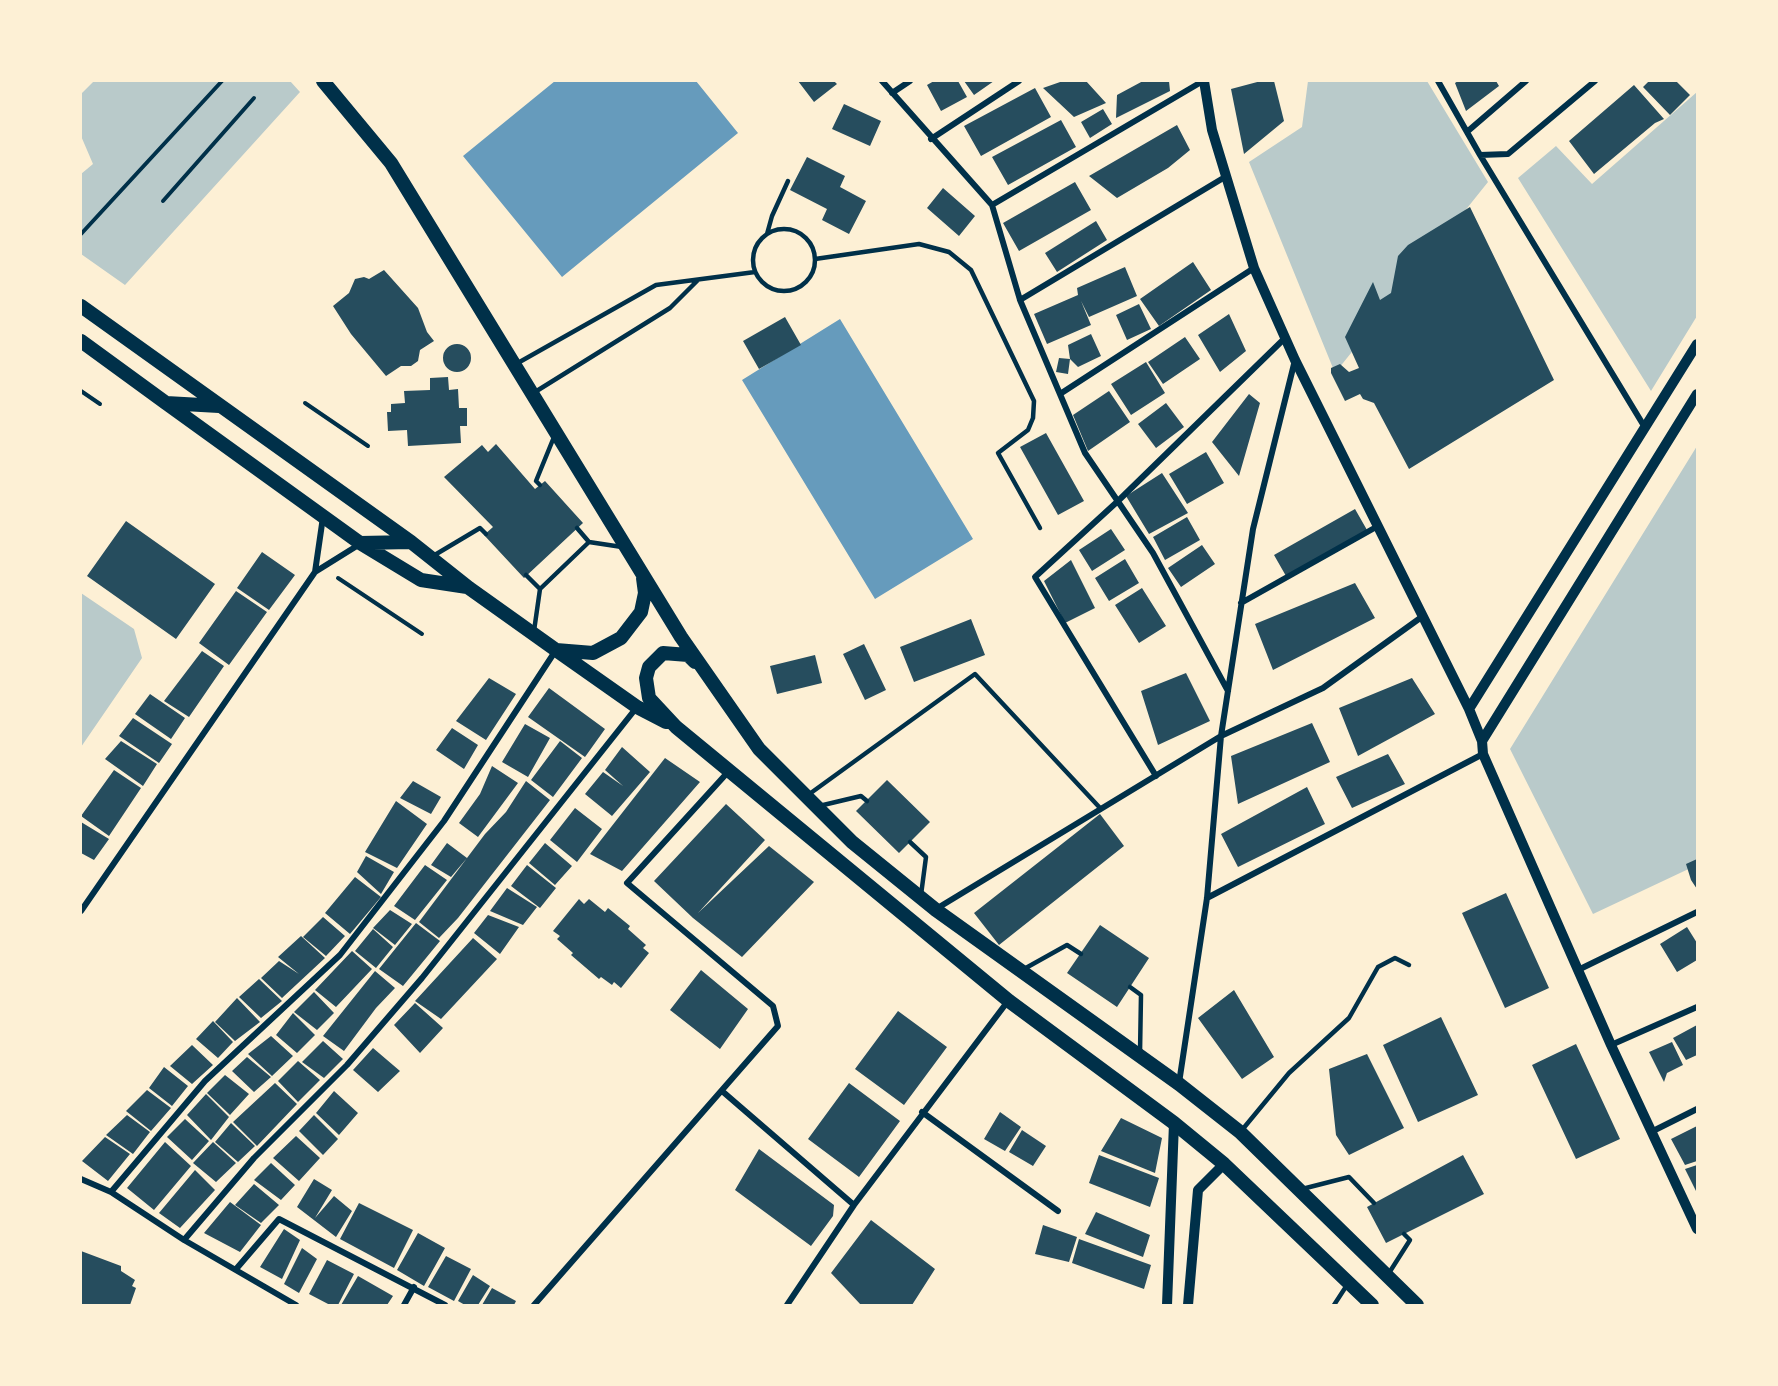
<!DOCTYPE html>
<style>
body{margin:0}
#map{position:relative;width:1778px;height:1386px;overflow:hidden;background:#fdf0d5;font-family:"Titillium Web",sans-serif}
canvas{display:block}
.frame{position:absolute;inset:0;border:82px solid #fdf0d5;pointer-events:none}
</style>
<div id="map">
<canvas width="1778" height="1386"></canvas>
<div class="frame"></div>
</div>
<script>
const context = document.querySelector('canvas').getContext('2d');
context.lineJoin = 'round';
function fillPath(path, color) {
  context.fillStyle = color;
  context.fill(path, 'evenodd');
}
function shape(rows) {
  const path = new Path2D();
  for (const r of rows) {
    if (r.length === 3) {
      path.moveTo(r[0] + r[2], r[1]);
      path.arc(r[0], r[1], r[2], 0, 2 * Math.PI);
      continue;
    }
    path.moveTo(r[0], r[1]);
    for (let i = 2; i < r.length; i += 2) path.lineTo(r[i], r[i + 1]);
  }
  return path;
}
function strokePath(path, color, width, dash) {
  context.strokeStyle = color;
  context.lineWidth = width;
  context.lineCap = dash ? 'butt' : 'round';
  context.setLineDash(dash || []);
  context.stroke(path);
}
fillPath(shape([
 [94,81,290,81,300,92,125,285,81,254,81,174,93,164,81,136,81,94],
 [1308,81,1427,81,1488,182,1335,373,1249,162,1302,127],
 [1697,92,1697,316,1651,391,1518,178,1556,146,1592,184],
 [1697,446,1697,865,1593,914,1510,749],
 [81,593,134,629,142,658,81,747]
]), '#b9caca');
fillPath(shape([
 [555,81,696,81,738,133,562,277,463,156],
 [840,319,973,539,875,599,742,380]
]), '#669bbc');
fillPath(shape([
 [798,81,834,81,837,84,814,102],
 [934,81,958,81,967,97,941,111,927,85],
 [964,81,994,81,974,95],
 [1063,81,1086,81,1106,103,1074,117,1043,88],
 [1143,81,1169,81,1170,91,1116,118,1117,95],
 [1261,81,1274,81,1284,121,1244,154,1231,89],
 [1458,81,1496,81,1499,86,1466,111,1455,83],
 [1649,81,1676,81,1690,95,1670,115,1643,87],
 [1634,85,1664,119,1655,123,1594,174,1569,141],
 [1035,88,1051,117,981,156,964,126],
 [844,104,881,121,870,146,832,129],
 [1103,109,1112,124,1090,138,1081,122],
 [1061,120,1076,147,1008,185,992,157],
 [1177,125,1190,150,1168,168,1117,198,1089,176],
 [807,157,845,176,840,187,866,201,849,234,822,220,827,209,790,190],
 [1075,182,1091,210,1019,251,1003,223],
 [943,188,975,216,959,236,927,208],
 [1470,207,1554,380,1409,469,1374,403,1363,399,1360,394,1345,401,1331,373,1331,368,1340,364,1349,372,1359,368,1345,337,1373,282,1380,300,1391,293,1398,256,1408,245],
 [1096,221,1107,240,1057,272,1045,253],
 [1193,262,1211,290,1159,326,1140,299],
 [1125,267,1137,296,1089,317,1081,301,1091,325,1047,344,1034,314,1078,295,1077,288],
 [384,270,418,308,427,332,434,341,420,350,418,361,411,366,401,366,386,376,351,334,333,306,349,293,355,279,364,277,369,279],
 [1139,304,1151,329,1127,340,1116,315],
 [1229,314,1246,351,1220,372,1198,335],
 [785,317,801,345,759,369,743,341],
 [1091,334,1101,356,1078,367,1070,359,1068,374,1056,372,1059,358,1070,359,1068,345],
 [1185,337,1200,359,1163,384,1148,362],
 [457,358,14],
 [1146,362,1165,393,1131,415,1111,384],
 [448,377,449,390,458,389,459,408,467,408,467,426,460,426,461,443,408,446,407,430,388,431,387,412,391,412,391,404,405,403,404,391,430,390,430,378],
 [1109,391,1130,422,1088,451,1073,415],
 [1249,394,1260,403,1239,476,1212,442],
 [1166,403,1184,427,1156,448,1138,424],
 [1046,433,1084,501,1058,515,1020,447],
 [496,444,535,489,545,481,583,523,524,578,484,535,493,527,444,477,482,445,488,452],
 [1206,452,1224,483,1187,504,1169,474],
 [1162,473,1188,513,1149,534,1126,496],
 [1355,509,1367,530,1286,576,1274,555],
 [1187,517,1200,540,1165,560,1153,537],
 [126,521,215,584,176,639,87,576],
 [1111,529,1125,550,1092,571,1079,550],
 [1202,545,1215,564,1181,587,1168,568],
 [262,552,295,575,269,610,237,588],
 [1125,559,1139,583,1109,601,1095,578],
 [1071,560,1095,608,1065,623,1044,581],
 [1355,583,1375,618,1273,670,1255,624],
 [1142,588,1166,626,1139,643,1115,605],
 [236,591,267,612,229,665,199,643],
 [971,619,985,655,914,682,900,647],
 [864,644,886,690,865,700,843,654],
 [202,651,224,666,189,717,164,701],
 [815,655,822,683,777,694,770,666],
 [1186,673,1210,721,1158,745,1141,691],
 [489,678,516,694,486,740,456,721],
 [1412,678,1435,714,1358,756,1339,708],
 [549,688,605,729,585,757,528,717],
 [150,694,185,718,171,739,135,714],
 [133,718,172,744,159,763,119,736],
 [1312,723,1330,762,1238,804,1231,756],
 [525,724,550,738,528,777,502,762],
 [452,728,478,745,464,769,436,750],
 [121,741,157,764,143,786,105,759],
 [560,741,582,758,553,797,531,780],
 [622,747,650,772,612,816,585,794,603,772,623,786,605,770],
 [1388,754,1405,784,1352,808,1336,777],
 [665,758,700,782,622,871,590,854],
 [492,766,518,783,478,837,459,823,480,794],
 [114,770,141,788,109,836,81,816],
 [887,780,930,822,899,853,856,811],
 [413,781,441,797,431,814,400,798],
 [526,781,550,800,458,918,439,938,419,922,485,834,506,812],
 [1307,787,1325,824,1238,867,1221,834],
 [396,801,427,824,397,868,365,852],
 [726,804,765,840,698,913,769,846,814,882,742,957,693,918,654,881],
 [575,808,602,829,577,862,550,840],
 [1100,814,1124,846,999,945,974,913],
 [81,822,109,839,94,860,81,853],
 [447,843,467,858,451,877,431,865],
 [545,843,572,866,555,885,529,863],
 [366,856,394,872,381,894,357,872],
 [1697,859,1697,889,1691,880,1686,864],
 [425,865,447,880,415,920,394,906],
 [527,865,556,888,540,908,511,886],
 [355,877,381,897,350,934,325,913],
 [507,888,537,907,523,925,490,911],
 [1506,893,1549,988,1505,1008,1462,913],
 [579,899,584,904,589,899,605,912,608,908,630,926,628,929,646,945,643,948,649,953,621,988,614,982,612,985,601,977,599,979,571,955,573,953,557,939,560,936,553,931],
 [390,910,412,924,395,945,373,928],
 [488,915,519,927,500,954,474,933],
 [323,917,345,936,326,956,303,937],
 [416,923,440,941,403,986,379,969],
 [1100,925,1149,958,1117,1007,1067,973],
 [1687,927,1697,943,1697,960,1677,972,1660,944],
 [373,929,393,947,376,968,355,951],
 [301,936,325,958,282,998,261,978,279,961,299,974,278,957],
 [473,938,497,959,441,1019,415,1001],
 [352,951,372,969,336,1007,315,990],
 [701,970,748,1009,720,1049,670,1010],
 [375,971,395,988,376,1008,344,1051,323,1036],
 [259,979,282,1001,261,1018,239,997],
 [1234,990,1274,1057,1242,1079,1198,1018],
 [314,992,334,1013,317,1030,294,1012],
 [237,998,260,1022,235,1041,215,1022],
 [415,1003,443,1028,420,1053,394,1025],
 [898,1011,947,1047,904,1105,855,1069],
 [293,1013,315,1035,297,1053,276,1035],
 [1441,1017,1478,1095,1418,1122,1383,1045],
 [213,1021,233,1042,218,1058,196,1039],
 [1697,1025,1697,1055,1686,1060,1673,1038],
 [271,1036,293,1056,272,1076,248,1054],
 [323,1041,343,1059,324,1078,302,1062],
 [1672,1042,1683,1065,1667,1073,1664,1082,1649,1052],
 [1576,1044,1620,1139,1576,1159,1532,1065],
 [192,1045,213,1065,192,1084,170,1066],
 [373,1048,400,1071,378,1092,353,1070],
 [1367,1054,1404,1128,1349,1155,1336,1135,1329,1069],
 [247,1057,271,1077,254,1092,232,1071],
 [298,1061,320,1080,298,1102,278,1081],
 [164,1067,188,1086,172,1106,149,1088],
 [225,1075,249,1094,230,1115,207,1093],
 [275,1083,297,1104,257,1146,233,1122],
 [849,1083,900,1121,859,1177,808,1139],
 [147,1090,171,1108,151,1131,126,1111],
 [334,1091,358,1113,339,1135,316,1113],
 [206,1094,229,1117,211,1140,187,1115],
 [1000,1112,1021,1127,1005,1151,984,1139],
 [127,1115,150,1132,133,1154,106,1135],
 [314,1115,338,1139,323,1155,299,1131],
 [1121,1118,1162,1138,1155,1173,1101,1151],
 [185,1119,209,1141,192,1160,167,1137],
 [231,1123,255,1146,238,1162,215,1142],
 [1697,1126,1697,1161,1685,1165,1671,1139],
 [1022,1130,1046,1146,1033,1166,1009,1152],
 [296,1136,320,1158,299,1181,273,1158],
 [105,1137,130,1154,108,1181,82,1161],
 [165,1142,191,1166,154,1210,127,1188],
 [213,1142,236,1163,216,1182,193,1163],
 [759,1149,834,1205,833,1216,811,1246,735,1190],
 [1099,1155,1159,1178,1150,1207,1089,1183],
 [1463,1155,1484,1194,1386,1243,1367,1207],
 [271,1163,295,1185,281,1200,254,1180],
 [1697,1165,1697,1193,1685,1169],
 [195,1170,215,1190,180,1228,159,1213],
 [314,1179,332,1190,315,1218,334,1196,352,1211,336,1237,297,1207],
 [254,1184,279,1205,261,1223,235,1205],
 [230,1202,261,1225,240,1252,204,1233],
 [359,1203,413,1230,394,1268,340,1239],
 [1096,1212,1150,1235,1143,1257,1085,1234],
 [871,1220,935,1269,912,1305,861,1305,831,1273],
 [1043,1225,1077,1237,1069,1262,1035,1254],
 [284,1229,300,1240,282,1279,260,1267],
 [418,1233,445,1248,424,1286,397,1270],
 [1079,1239,1151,1265,1144,1289,1072,1263],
 [302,1248,317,1259,299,1293,284,1284],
 [81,1251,121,1266,121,1271,135,1280,132,1286,136,1288,130,1305,81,1305],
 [446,1256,471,1269,454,1301,428,1287],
 [327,1260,354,1274,338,1305,330,1305,309,1294],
 [473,1275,490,1286,478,1305,465,1305,458,1301],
 [358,1276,393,1296,387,1305,341,1305],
 [492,1288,516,1301,514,1305,482,1305]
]), '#264d5e');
strokePath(shape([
 [163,201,254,98],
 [81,234,222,81],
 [81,391,100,404],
 [305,403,368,446],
 [338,578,422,634]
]), '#003049', 4);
strokePath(shape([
 [784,260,31],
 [767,234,772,216,788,181],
 [815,259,919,244,949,252,971,270,1034,401,1033,418,1028,430,998,453,1040,528],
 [516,364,656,285,755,272],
 [535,392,670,308,698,280],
 [540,485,536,481,554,437],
 [577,528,589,542,622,547],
 [433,556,480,528,486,534],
 [526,575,540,589,534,631],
 [540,589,589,542],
 [808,795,975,674,1101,809],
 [819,806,861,796,867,801],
 [910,842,926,857,921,895],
 [1024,969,1067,945,1081,954],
 [1130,987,1141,995,1140,1053],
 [1242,1130,1289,1073,1349,1018,1378,967,1395,958,1409,965],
 [1302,1189,1349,1177,1374,1203],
 [1389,1273,1410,1240,1404,1234],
 [1334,1305,1347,1285]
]), '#003049', 4.5);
strokePath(shape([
 [882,81,992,205,1020,300,1085,453,1153,553,1228,691],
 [1438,81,1480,155,1508,154,1595,81],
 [892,93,910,81],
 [1468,131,1526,81],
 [931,139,1019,81],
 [1480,155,1644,426],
 [992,205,1203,81],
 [1020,300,1225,177],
 [1060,394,1254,268],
 [315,572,323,517],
 [1241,603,1378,526],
 [1156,776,1035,577,1118,501,1285,338],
 [1207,898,1483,754],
 [936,909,1221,736,1323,688,1423,616],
 [81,911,315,572,360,544],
 [1578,970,1697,912],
 [1611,1045,1697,1007],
 [1179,1083,1207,898,1221,736,1253,529,1295,360],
 [722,1091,854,1205],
 [922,1112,1058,1211],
 [1651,1132,1697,1109],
 [81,1179,111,1192,184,1240,296,1305],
 [111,1192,205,1081,340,955,444,821,556,650],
 [184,1240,254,1158,347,1065,422,978,637,707],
 [237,1268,279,1219,445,1305],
 [404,1305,414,1287],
 [534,1305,778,1026,773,1006,627,883,728,772],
 [787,1305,854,1205,1008,1001]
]), '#003049', 6);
strokePath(shape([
 [1204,81,1212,130,1254,268,1295,360,1469,709,1482,741,1483,754,1611,1045,1697,1229],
 [1469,709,1697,344],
 [1482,741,1697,394],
 [1167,1305,1174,1123],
 [1188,1305,1198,1190,1224,1164]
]), '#003049', 10);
strokePath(shape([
 [323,81,391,163,681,637,759,749,852,842,936,910,1179,1084,1240,1132,1417,1305],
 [81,306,411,542,469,588,556,650,637,707,666,722],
 [81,341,166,403,219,406],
 [166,403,360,543,421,580,467,587],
 [360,543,411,542],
 [556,650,593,653,621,638,641,612,645,593,643,578],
 [695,662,688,655,663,653,649,667,646,678,649,698,676,727,1009,1001,1174,1123,1224,1164,1372,1305]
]), '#003049', 14);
</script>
